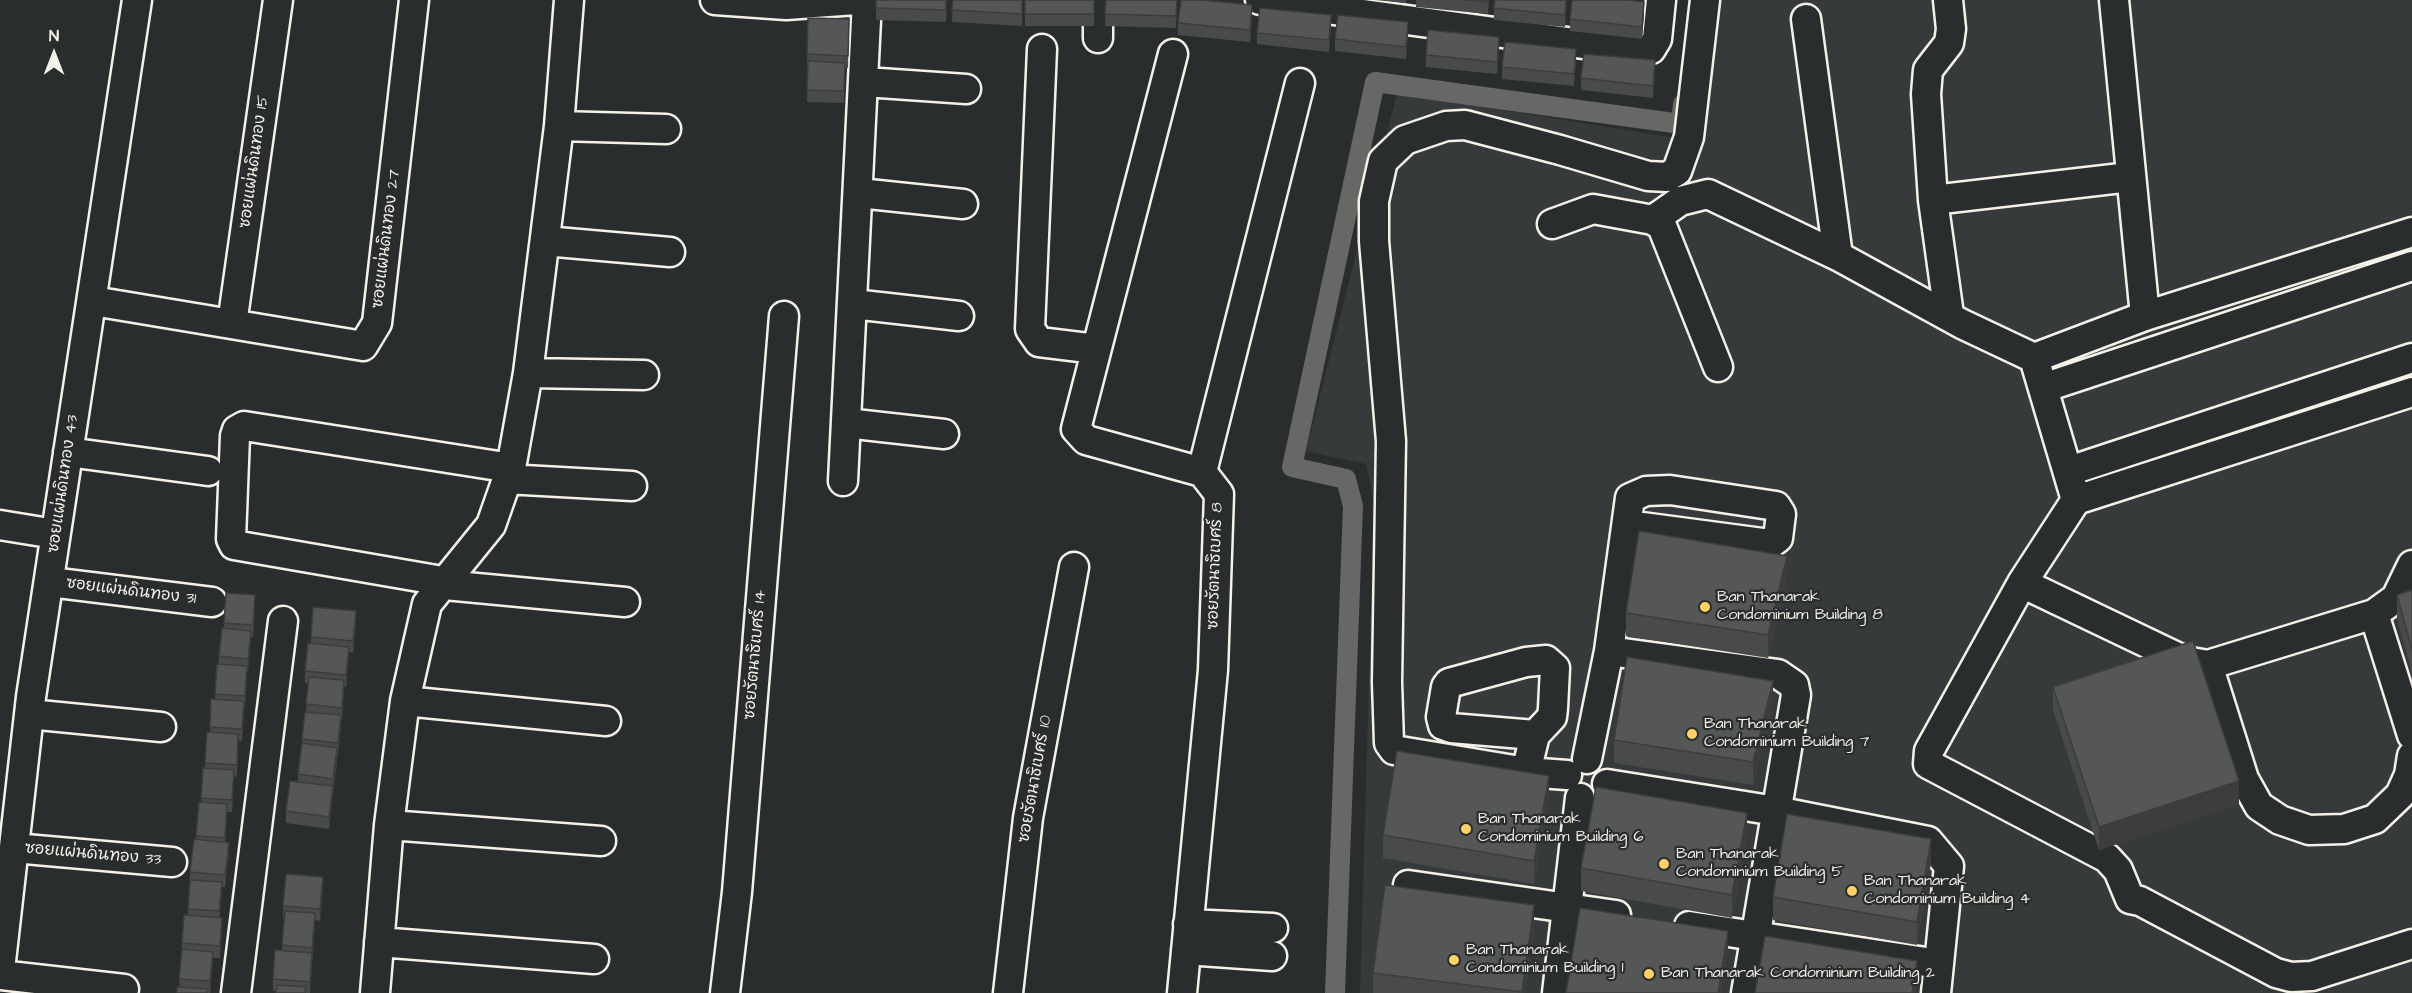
<!DOCTYPE html>
<meta charset="utf-8">
<style>
body{margin:0}
#map{position:relative;width:2412px;height:993px;overflow:hidden;background:#2a2d2e;font-family:"Architects Daughter",sans-serif}
canvas{display:block}
.north{position:absolute;left:24px;top:24px;width:60px;height:60px;-webkit-text-stroke:4px #2a2d2e;paint-order:stroke;rotate:0deg;font-size:16px;font-weight:700;line-height:24px;text-align:center;color:#f4f1e8}
.north::after{content:'';display:block;margin:auto;width:21px;height:27px;background:#f4f1e8;clip-path:polygon(50% 0,100% 100%,50% 72%,0 100%)}
</style>
<div id="map">
<canvas width="2412" height="993"></canvas>
<div class="north">N</div>
</div>
<script>
const context = document.querySelector('canvas').getContext('2d');
context.lineJoin = 'round';
function fillPath(path, color) {
  context.fillStyle = color;
  context.fill(path, 'evenodd');
}
function shape(rows) {
  const path = new Path2D();
  for (const r of rows) {
    path.moveTo(r[0], r[1]);
    for (let i = 2; i < r.length; i += 2) path.lineTo(r[i], r[i + 1]);
  }
  return path;
}
function strokePath(path, color, width, dash) {
  context.strokeStyle = color;
  context.lineWidth = width;
  context.lineCap = dash ? 'butt' : 'round';
  context.setLineDash(dash || []);
  context.stroke(path);
}
function write(font, color, halo, rows, align = 'center') {
  context.font = font + ' "Architects Daughter","Playpen Sans Thai",sans-serif';
  context.lineWidth = 4.5;
  context.setLineDash([]);
  context.textBaseline = 'middle';
  context.strokeStyle = halo;
  context.fillStyle = color;
  for (const [text, x, y, turn = 0] of rows) {
    context.save();
    context.translate(x, y);
    context.rotate((+turn || 0) * Math.PI / 180);
    context.textAlign = isNaN(turn) ? turn : align;
    if (halo) context.strokeText(text, 0, 0);
    context.fillText(text, 0, 0);
    context.restore();
  }
}
fillPath(shape([
 [1711,0,2412,0,2412,993,1360,993,1374,503,1366,464,1306,451,1397,93,1687,140]
]), '#373a3a');
strokePath(shape([
 [1335,993,1353,506,1346,479,1292,467,1375,82,1681,124,1683,104]
]), '#676866', 20);
const minor = shape([
 [715,0,786,5,856,0],
 [1260,0,1634,51,1651,49,1657,39,1661,0],
 [1948,0,1951,29,1949,43,1928,70,1926,94,1933,200,1949,315],
 [2114,0,2145,316],
 [1806,19,1838,256],
 [1098,38,1098,0],
 [1042,49,1030,329,1039,342,1096,349],
 [1173,54,1076,429,1086,440,1202,472],
 [865,82,966,89],
 [559,126,666,129],
 [859,193,963,204],
 [1933,200,2130,177],
 [1653,220,1680,201,1708,194,1838,256,1962,324,2034,358,2076,500,2022,583,1929,751,1928,764,2107,858,2118,870,2130,899,2140,901,2276,973,2291,977,2312,976,2412,944],
 [1552,224,1593,209,1653,220,1662,226,1718,367],
 [545,241,670,252],
 [93,301,363,346,377,323,414,0],
 [853,304,959,316],
 [232,324,278,0],
 [2034,358,2145,316,2412,232],
 [528,373,644,375],
 [2043,388,2412,266],
 [846,423,944,434],
 [68,452,208,471],
 [2069,471,2412,358],
 [506,479,632,486],
 [843,481,867,0],
 [2076,500,2412,392],
 [0,525,55,534],
 [50,582,212,602],
 [448,582,234,545,231,539,235,436,237,430,244,426,511,468],
 [2022,583,2185,661,2208,665,2374,614,2396,598,2412,565],
 [445,585,625,602],
 [2374,614,2412,735],
 [1609,651,1778,674,1794,685,1796,695,1746,993],
 [2208,665,2244,779,2259,806,2280,820,2309,830,2344,829,2375,819,2400,795,2409,775,2412,756],
 [405,701,606,721],
 [29,714,161,727],
 [1587,759,1609,651,1630,498,1646,491,1670,490,1776,506,1781,514,1778,538,1770,544,1627,525],
 [1526,772,1535,735,1451,728,1443,725,1441,717,1446,687,1449,683,1526,662,1546,660,1555,668,1553,708,1552,717,1535,735],
 [1567,775,1526,772,1394,750,1389,743,1387,682,1391,441,1374,241,1374,201,1383,161,1405,140,1446,126,1465,125,1560,150,1648,176,1667,177,1677,171,1689,137,1705,0],
 [1607,784,1776,811,1928,841,1949,866,1936,993],
 [389,825,601,841],
 [14,848,172,862],
 [1408,885,1616,915],
 [1188,924,1273,928],
 [1689,926,1939,964],
 [379,942,594,959],
 [1186,950,1272,956],
 [0,970,31,697,137,0],
 [0,975,124,989],
 [236,993,283,621],
 [375,993,389,825,405,701,427,604,491,525,511,468,528,373,559,126,569,0],
 [725,993,737,892,784,316],
 [1008,993,1028,818,1074,567],
 [1182,993,1213,670,1219,494,1202,472,1300,83],
 [1557,993,1580,798]
]);
strokePath(minor, '#f4f1e8', 33);
strokePath(minor, '#2a2d2e', 28);
fillPath(shape([
 [876,0,947,0,946,22,876,20],
 [953,0,1022,0,1022,26,952,22],
 [1025,0,1094,0,1094,26,1025,26],
 [1106,0,1177,0,1176,28,1105,26],
 [1375,0,1406,0,1406,3],
 [1416,0,1489,0,1488,14,1416,7],
 [1567,0,1565,27,1494,20,1494,8],
 [1644,13,1642,39,1570,31,1570,19],
 [1252,17,1250,42,1178,35,1178,23],
 [1331,27,1329,52,1257,44,1257,33],
 [849,31,848,68,845,68,844,103,807,102,808,66,807,66,807,54],
 [1408,34,1406,59,1335,51,1335,39],
 [1499,49,1497,74,1426,67,1426,55],
 [1576,61,1574,86,1502,79,1502,67],
 [1655,72,1653,98,1581,90,1581,78],
 [1787,579,1768,658,1626,636,1626,613],
 [2412,590,2412,673,2397,618,2397,595],
 [255,607,253,637,251,637,248,671,247,671,245,708,244,708,242,741,238,740,237,777,234,776,232,812,227,812,225,843,229,855,225,887,222,887,220,918,222,930,220,958,213,958,210,993,177,993,179,987,184,915,188,915,190,872,196,840,199,802,201,802,203,768,205,768,207,732,210,733,211,699,215,700,219,656,224,628,224,623],
 [356,623,353,653,349,652,346,687,344,687,342,720,341,719,341,727,329,829,286,823,286,811,298,782,298,774,306,712,309,683,305,683,305,671,311,643,311,637],
 [2053,687,2239,804,2099,850,2053,710],
 [1773,704,1753,785,1614,763,1614,740],
 [1549,799,1534,884,1383,858,1383,835],
 [1747,837,1732,918,1581,891,1581,868],
 [1931,862,1917,945,1773,920,1773,897],
 [323,889,320,921,315,920,310,993,276,993,276,991,273,991,273,979,282,951,284,918,283,918,283,906],
 [1534,928,1525,993,1373,993,1373,973]
]), '#494b4a');
fillPath(shape([
 [1566,0,1567,0,1565,27,1565,15],
 [1644,2,1644,13,1642,39,1642,27],
 [1252,5,1252,17,1250,42,1250,30],
 [1331,15,1331,27,1329,52,1329,40],
 [1408,22,1408,34,1406,59,1406,47],
 [1499,37,1499,49,1497,74,1497,62],
 [1576,49,1576,61,1574,86,1574,74],
 [1655,60,1655,72,1653,98,1653,86],
 [1787,556,1787,579,1768,658,1768,635],
 [255,595,255,607,253,637,253,625],
 [356,611,356,623,353,653,353,641],
 [251,631,251,643,248,671,248,659],
 [349,647,349,659,346,687,346,675],
 [344,680,344,692,342,720,342,708],
 [1773,681,1773,704,1753,785,1753,762],
 [341,715,341,727,338,755,338,743],
 [337,748,337,760,329,829,329,817],
 [234,770,234,782,232,812,232,800],
 [1549,776,1549,799,1534,884,1534,861],
 [2239,781,2239,804,2099,850,2099,827],
 [227,804,227,816,225,850,225,838],
 [1747,813,1747,837,1732,918,1732,895],
 [1931,839,1931,862,1917,945,1917,922],
 [229,843,229,855,225,887,225,875],
 [323,877,323,889,320,921,320,909],
 [222,882,222,894,219,923,219,911],
 [1534,905,1534,928,1525,993,1522,993],
 [315,913,315,925,310,993,312,948],
 [222,918,222,930,220,958,220,946],
 [1728,931,1728,954,1722,993,1718,993],
 [213,952,213,964,210,993,210,981],
 [1917,961,1917,984,1915,993,1912,993]
]), '#3c3d3c');
const building = shape([
 [876,0,946,0,946,10,876,8,876,0],
 [953,0,1022,0,1022,14,952,10,953,0],
 [1025,0,1094,0,1094,14,1025,14,1025,0],
 [1106,0,1177,0,1176,16,1105,14,1106,0],
 [1181,0,1201,0,1252,5,1250,30,1178,23,1181,0],
 [1464,0,1488,0,1488,2,1464,0],
 [1495,0,1566,0,1565,15,1494,8,1495,0],
 [1572,0,1628,0,1644,2,1642,27,1570,19,1572,0],
 [1260,8,1331,15,1329,40,1257,33,1260,8],
 [1338,15,1408,22,1406,47,1335,39,1338,15],
 [808,18,849,19,848,56,807,54,808,18],
 [1428,30,1499,37,1497,62,1426,55,1428,30],
 [1505,42,1576,49,1574,74,1502,67,1505,42],
 [1584,54,1655,60,1653,86,1581,78,1584,54],
 [808,61,845,63,844,91,807,90,808,61],
 [1639,531,1787,556,1768,635,1626,613,1639,531],
 [2412,590,2412,650,2397,595,2412,590],
 [226,593,255,595,253,625,224,623,226,593],
 [313,607,356,611,353,641,311,637,313,607],
 [222,628,251,631,248,659,219,656,222,628],
 [2193,641,2239,781,2099,827,2053,687,2193,641],
 [308,643,349,647,346,675,305,671,308,643],
 [1627,657,1773,681,1753,762,1614,740,1627,657],
 [217,664,247,666,245,696,215,694,217,664],
 [309,677,344,680,342,708,306,704,309,677],
 [211,699,244,701,242,729,210,727,211,699],
 [305,712,341,715,338,743,302,739,305,712],
 [207,732,238,734,237,765,205,763,207,732],
 [302,743,337,748,333,779,298,774,302,743],
 [1397,751,1549,776,1534,861,1383,835,1397,751],
 [203,768,234,770,232,800,201,798,203,768],
 [290,781,333,786,329,817,286,811,290,781],
 [1596,787,1747,813,1732,895,1581,868,1596,787],
 [199,802,227,804,225,838,196,836,199,802],
 [1787,814,1931,839,1917,922,1773,897,1787,814],
 [194,839,229,843,225,875,190,872,194,839],
 [286,874,323,877,320,909,283,906,286,874],
 [190,880,222,882,219,911,188,909,190,880],
 [1385,885,1534,905,1522,992,1373,973,1385,885],
 [1580,908,1728,931,1718,993,1566,993,1580,908],
 [285,911,315,913,312,948,282,945,285,911],
 [184,915,222,918,220,946,182,943,184,915],
 [1765,936,1917,961,1912,993,1755,993,1765,936],
 [182,949,213,952,210,981,179,979,182,949],
 [275,950,312,953,310,982,273,979,275,950],
 [277,985,306,987,305,993,276,993,277,985],
 [177,987,208,989,207,993,177,993,177,987]
]);
fillPath(building, '#555756');
strokePath(building, '#3c3d3c', 1.5);
for (const [x, y, r, color] of [
 [1705,607,6,"#ffd166"],
 [1692,734,6,"#ffd166"],
 [1466,829,6,"#ffd166"],
 [1664,864,6,"#ffd166"],
 [1852,891,6,"#ffd166"],
 [1454,960,6,"#ffd166"],
 [1649,974,6,"#ffd166"]
]) {
  const dot = new Path2D();
  dot.arc(x, y, r, 0, 2 * Math.PI);
  context.fillStyle = color;
  context.fill(dot);
  strokePath(dot, '#2a2d2e', 2);
}
write('16px', '#f4f1e8', '#2a2d2e', [
 ["ซอยแผ่นดินทอง 15",255,162,-82],
 ["ซอยแผ่นดินทอง 27",387,239,-83],
 ["ซอยแผ่นดินทอง 43",64,484,-82],
 ["ซอยรัตนาธิเบศร์ 8",1216,566,-88],
 ["ซอยแผ่นดินทอง 31",131,592,7],
 ["ซอยรัตนาธิเบศร์ 14",756,655,-85],
 ["ซอยรัตนาธิเบศร์ 10",1036,779,-80],
 ["ซอยแผ่นดินทอง 33",93,855,5]
]);
write('16px', '#f4f1e8', '#2a2d2e', [
 ["Ban Thanarak",1717,598],
 ["Condominium Building 8",1717,616],
 ["Ban Thanarak",1704,725],
 ["Condominium Building 7",1704,743],
 ["Ban Thanarak",1478,820],
 ["Condominium Building 6",1478,838],
 ["Ban Thanarak",1676,855],
 ["Condominium Building 5",1676,873],
 ["Ban Thanarak",1864,882],
 ["Condominium Building 4",1864,900],
 ["Ban Thanarak",1466,951],
 ["Condominium Building 1",1466,969],
 ["Ban Thanarak Condominium Building 2",1661,974]
], 'left');
</script>
